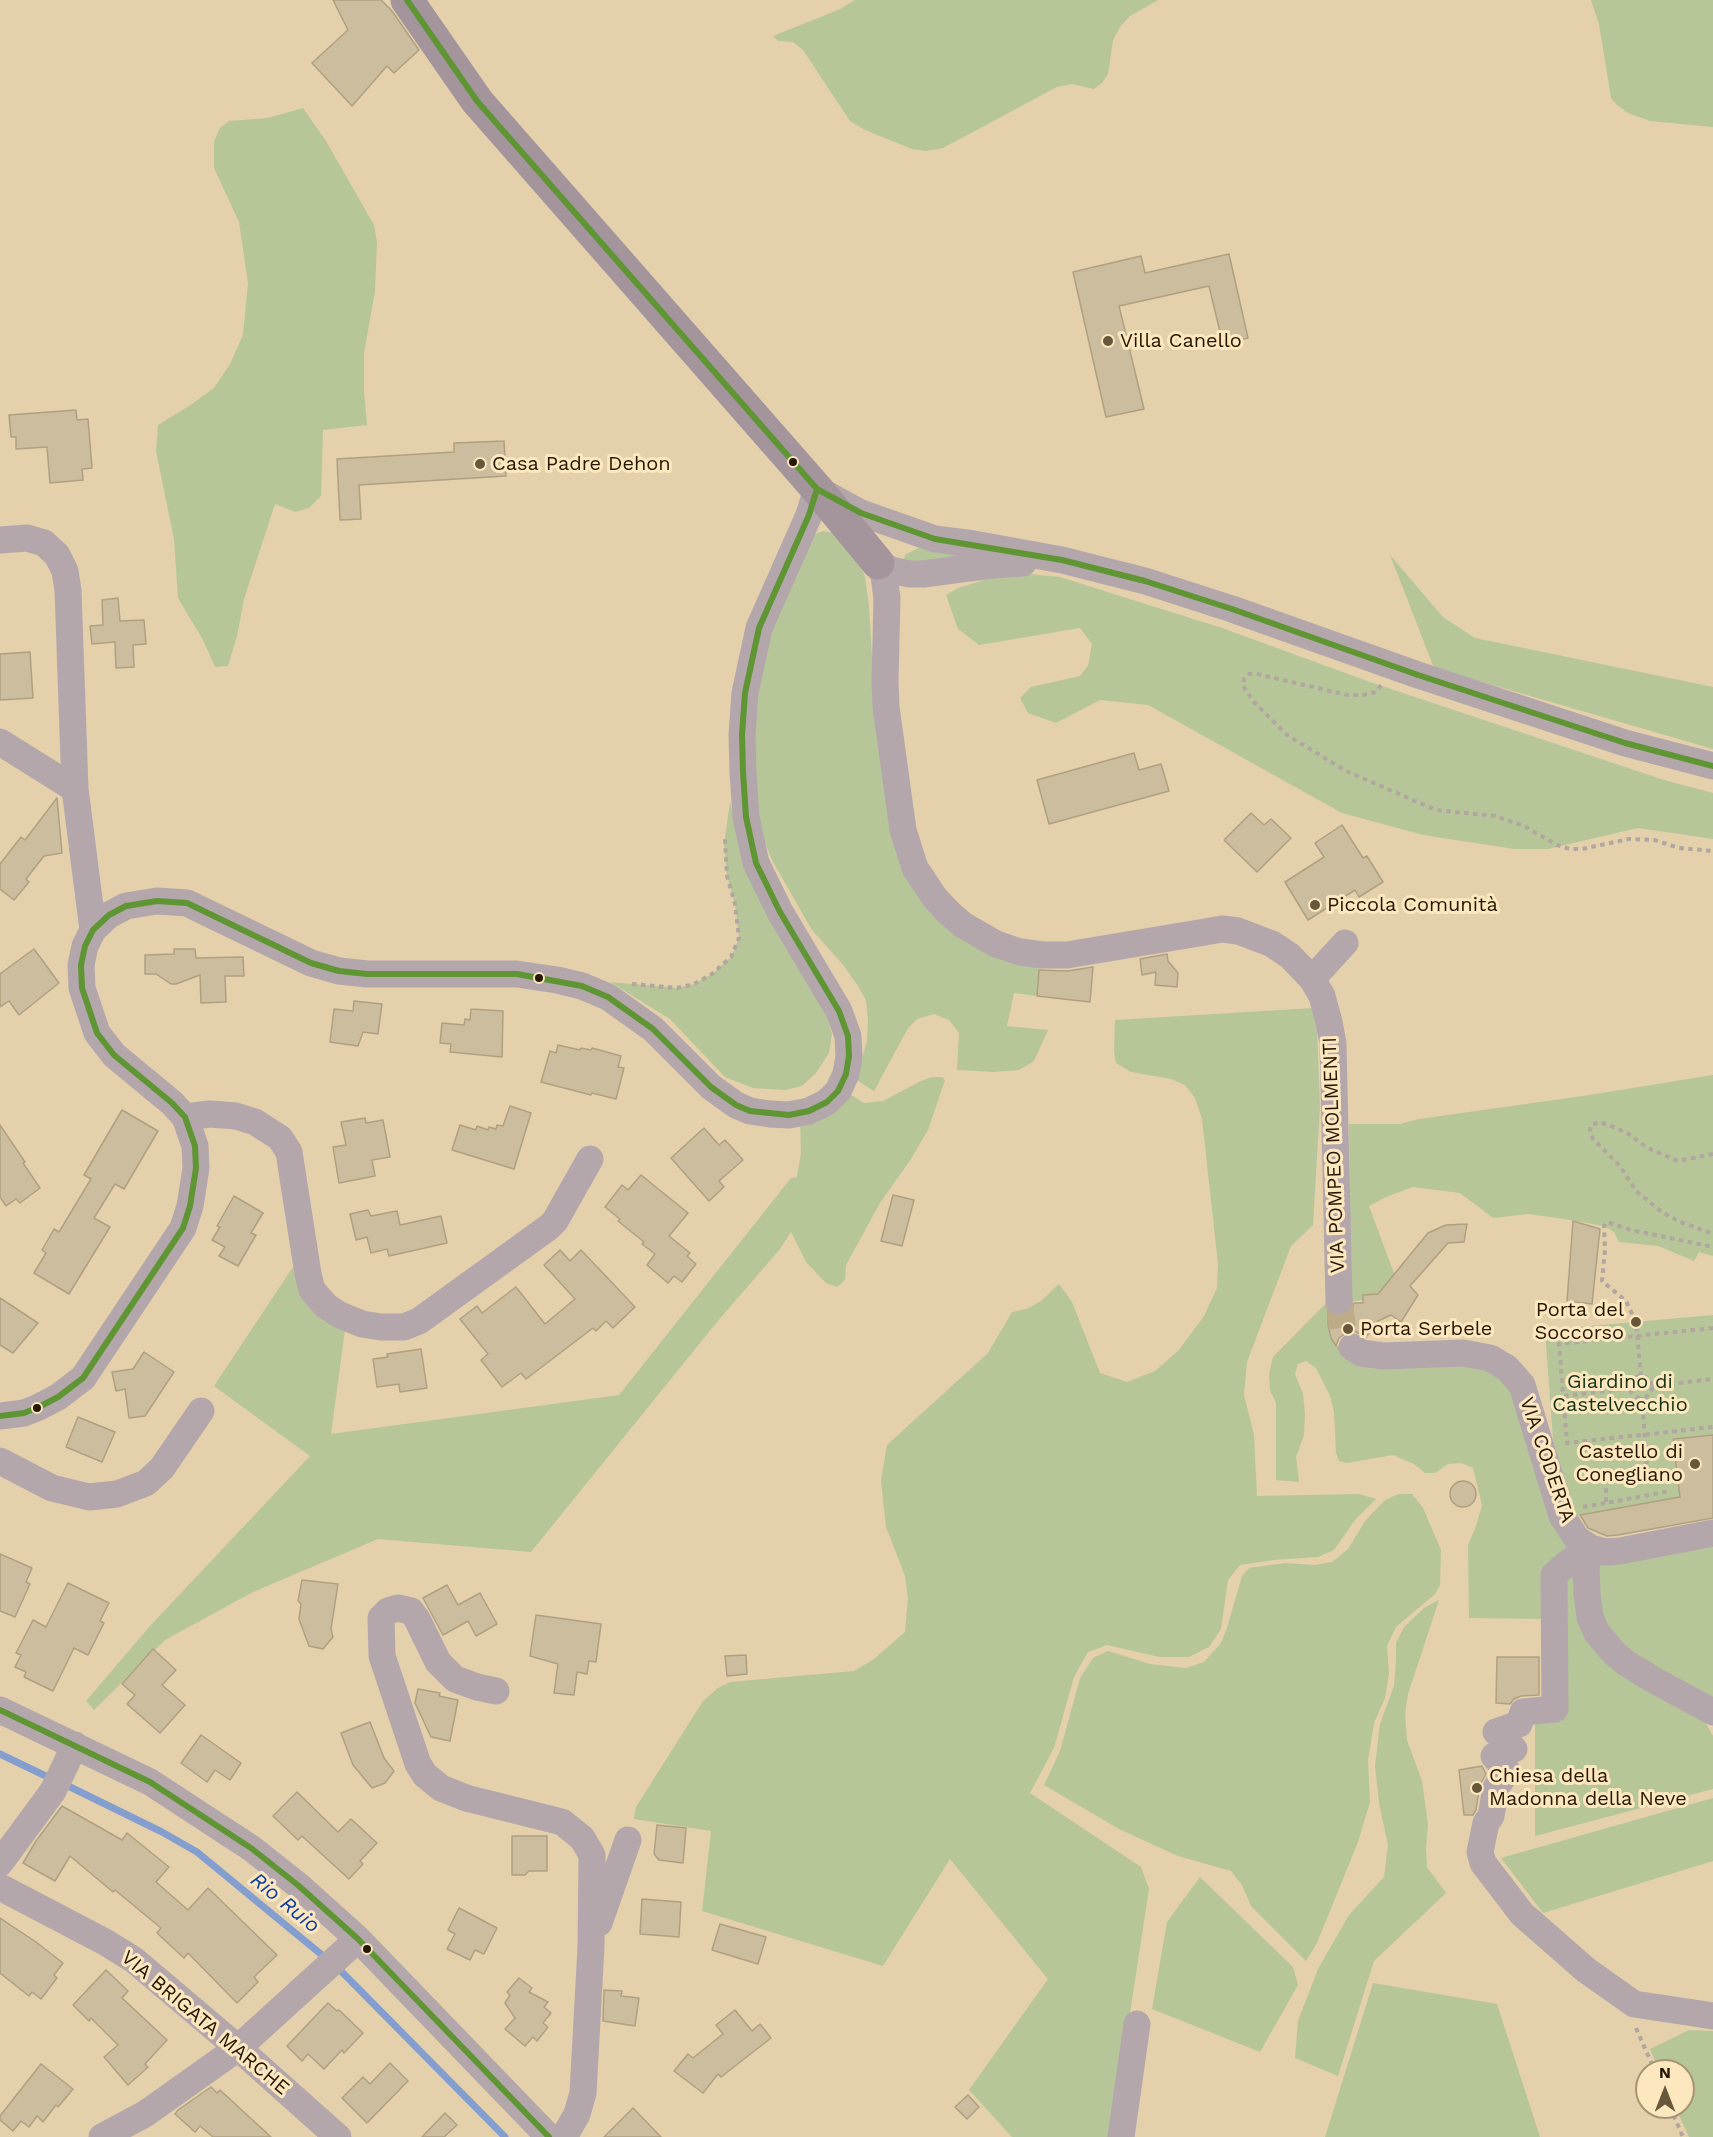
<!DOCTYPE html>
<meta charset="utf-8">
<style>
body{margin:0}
#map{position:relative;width:1713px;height:2137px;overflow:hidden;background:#e4d0aa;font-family:"Work Sans",sans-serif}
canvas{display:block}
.north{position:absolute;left:1635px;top:2059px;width:60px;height:60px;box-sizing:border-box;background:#fde7bf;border:2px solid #a79473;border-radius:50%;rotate:0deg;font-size:16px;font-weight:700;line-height:24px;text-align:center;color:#251700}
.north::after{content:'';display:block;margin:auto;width:21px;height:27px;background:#68583b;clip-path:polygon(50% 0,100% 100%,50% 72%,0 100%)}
</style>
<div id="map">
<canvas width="1713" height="2137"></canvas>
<div class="north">N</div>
</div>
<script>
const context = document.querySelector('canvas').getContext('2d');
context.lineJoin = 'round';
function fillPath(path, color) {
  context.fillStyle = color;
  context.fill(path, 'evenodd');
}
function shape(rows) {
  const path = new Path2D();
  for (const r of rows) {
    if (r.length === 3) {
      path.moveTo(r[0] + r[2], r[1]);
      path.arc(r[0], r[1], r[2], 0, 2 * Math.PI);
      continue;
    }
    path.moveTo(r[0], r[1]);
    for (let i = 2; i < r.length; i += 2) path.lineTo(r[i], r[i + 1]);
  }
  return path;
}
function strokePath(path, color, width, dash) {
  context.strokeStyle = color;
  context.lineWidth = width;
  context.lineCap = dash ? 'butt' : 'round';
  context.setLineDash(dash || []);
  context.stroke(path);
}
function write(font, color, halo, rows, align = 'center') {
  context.font = font + ' "Work Sans",sans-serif';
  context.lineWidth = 6;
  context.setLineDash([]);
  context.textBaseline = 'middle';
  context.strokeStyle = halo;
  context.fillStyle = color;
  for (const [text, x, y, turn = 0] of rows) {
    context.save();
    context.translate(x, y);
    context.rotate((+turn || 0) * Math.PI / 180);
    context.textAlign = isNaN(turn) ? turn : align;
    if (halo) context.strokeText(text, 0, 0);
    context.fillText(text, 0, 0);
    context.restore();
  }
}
fillPath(shape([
 [855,0,1158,0,1130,16,1120,27,1113,40,1108,74,1102,83,1094,89,1072,84,1057,87,943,148,926,151,912,149,865,130,850,121,803,50,793,42,778,41,773,36,838,10],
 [1591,0,1713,0,1713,127,1650,121,1628,113,1617,105,1611,98,1599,24],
 [303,108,326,141,374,225,377,243,375,291,364,353,364,391,367,425,323,430,321,496,309,508,295,512,275,504,244,599,237,636,228,666,215,667,203,640,178,598,174,539,156,451,158,425,192,404,214,388,230,364,243,335,248,283,239,222,214,168,214,142,220,128,229,121,268,118],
 [823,531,836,533,861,566,865,577,869,606,875,708,902,866,1040,963,1037,996,1014,993,1007,1026,1048,1030,1034,1061,1019,1070,994,1072,957,1070,959,1033,949,1020,934,1014,917,1019,908,1028,874,1091,852,1077,862,1059,867,1040,868,1021,866,1000,858,986,844,966,812,930,773,862,765,843,760,827,751,768,764,638,810,536],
 [937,544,1001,550,914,566,904,559,905,555,918,548],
 [1390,555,1443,617,1475,638,1713,687,1713,749,1434,668],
 [1029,574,1060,577,1222,628,1370,682,1664,780,1713,793,1713,839,1638,828,1548,849,1514,849,1423,835,1342,813,1148,705,1100,700,1056,723,1028,713,1020,698,1031,687,1080,676,1088,666,1092,644,1080,628,979,645,958,629,946,595,958,588,994,577],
 [730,802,745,868,827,1014,832,1034,829,1053,816,1073,802,1086,785,1090,753,1088,725,1077,670,1019,610,982,677,988,694,984,712,974,731,957,739,938,735,904,727,876,724,844],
 [1313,1008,1317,1029,1320,1107,1313,1225,1291,1246,1247,1362,1244,1395,1254,1435,1257,1496,1359,1494,1376,1499,1355,1520,1334,1550,1318,1557,1274,1560,1240,1565,1228,1580,1221,1629,1209,1647,1189,1657,1159,1657,1107,1645,1088,1652,1074,1677,1054,1748,1030,1793,1141,1867,1149,1889,1111,2137,1012,2137,969,2090,1048,1979,950,1859,883,1966,702,1911,711,1831,634,1819,636,1807,703,1701,718,1688,730,1682,854,1671,874,1659,905,1632,908,1598,905,1576,886,1527,881,1481,887,1445,988,1353,1012,1312,1027,1309,1041,1301,1059,1284,1072,1302,1100,1373,1127,1382,1155,1371,1179,1350,1204,1316,1217,1288,1218,1264,1202,1119,1195,1098,1185,1085,1171,1079,1131,1072,1116,1063,1114,1051,1115,1020],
 [1713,1075,1713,1256,1699,1252,1694,1261,1658,1246,1619,1242,1614,1232,1604,1226,1558,1218,1528,1214,1493,1218,1460,1193,1413,1187,1386,1197,1369,1206,1395,1276,1378,1294,1363,1295,1363,1300,1348,1302,1350,1247,1349,1122,1349,1124,1400,1124,1419,1119,1583,1096],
 [932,1077,942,1077,945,1080,928,1130,911,1159,880,1203,846,1265,845,1280,837,1287,826,1283,806,1262,791,1232,780,1249,717,1322,531,1552,378,1539,253,1592,165,1640,94,1710,86,1701,150,1626,310,1456,214,1386,293,1267,299,1289,345,1330,331,1434,619,1395,791,1178,797,1177,801,1153,800,1119,840,1088,864,1103,883,1101,919,1082],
 [1328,1301,1328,1325,1331,1338,1342,1354,1463,1362,1505,1376,1576,1547,1543,1619,1469,1618,1468,1545,1476,1526,1482,1505,1473,1468,1461,1463,1448,1464,1435,1473,1425,1473,1414,1464,1393,1455,1347,1463,1339,1461,1336,1453,1334,1412,1330,1396,1316,1368,1306,1361,1298,1364,1295,1374,1303,1394,1305,1413,1304,1435,1296,1457,1299,1482,1276,1480,1276,1403,1270,1390,1269,1374,1273,1357],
 [1713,1315,1713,1435,1673,1440,1680,1497,1575,1516,1553,1440,1545,1330],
 [1398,1494,1412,1494,1423,1508,1441,1550,1440,1585,1435,1594,1396,1627,1387,1646,1389,1674,1385,1698,1374,1723,1368,1760,1370,1802,1358,1842,1317,1943,1306,1961,1251,1906,1242,1885,1231,1871,1178,1856,1119,1829,1044,1785,1060,1751,1080,1678,1093,1658,1108,1651,1150,1664,1186,1668,1204,1662,1221,1643,1227,1628,1242,1576,1249,1568,1285,1563,1315,1565,1332,1562,1348,1549,1365,1521,1384,1501],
 [1713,1545,1713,1702,1631,1654,1611,1636,1600,1614,1594,1566],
 [1577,1569,1582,1618,1704,1720,1713,1736,1713,1789,1535,1836,1535,1721,1555,1713,1567,1716,1562,1579],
 [1439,1600,1408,1694,1405,1714,1407,1740,1422,1781,1428,1825,1426,1848,1427,1867,1446,1893,1374,1961,1338,2076,1295,2058,1298,2021,1318,1969,1349,1915,1384,1877,1388,1845,1379,1803,1375,1766,1380,1724,1394,1686,1396,1662,1396,1643,1404,1627,1424,1608],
 [1713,1798,1713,1861,1543,1913,1501,1858],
 [1200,1877,1293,1967,1298,1985,1260,2052,1152,2009,1167,1922],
 [1373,1983,1497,2004,1540,2137,1325,2137],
 [1689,2030,1713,2031,1713,2137,1689,2137,1675,2107,1683,2107,1683,2071,1659,2071,1650,2049]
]), '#b6c699');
strokePath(shape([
 [0,1754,52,1779],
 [62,1783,162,1832,197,1852,328,1960],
 [337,1967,505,2137]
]), '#849ed0', 7);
const building = shape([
 [333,0,381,0,392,11,419,50,394,73,387,66,352,106,312,63,348,30,333,0],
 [1229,254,1248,338,1223,344,1209,286,1119,306,1144,409,1106,417,1073,272,1141,256,1145,273,1229,254],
 [76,410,77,420,88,419,92,468,82,469,83,480,50,483,47,447,16,449,16,437,11,437,9,415,76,410],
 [504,441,506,476,359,485,361,519,340,520,337,459,454,452,454,443,504,441],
 [118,598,120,621,144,620,146,644,133,645,134,667,116,668,115,642,92,644,90,626,103,625,102,600,118,598],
 [30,652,33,698,0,700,0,654,30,652],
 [1134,753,1139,770,1161,764,1169,791,1049,824,1037,780,1134,753],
 [57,798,62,853,44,856,26,879,29,882,14,900,0,889,0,864,21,837,25,840,57,798],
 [1251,813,1264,825,1271,819,1291,838,1257,872,1224,840,1251,813],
 [1342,825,1363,858,1367,856,1383,882,1359,897,1355,890,1308,920,1285,882,1324,857,1315,843,1342,825],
 [34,949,59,983,19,1015,9,1001,0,1007,0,974,34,949],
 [174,949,195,949,196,958,243,957,244,976,225,976,226,1002,201,1003,200,975,176,984,171,984,156,974,145,974,145,955,174,954,174,949],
 [1167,954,1168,961,1178,973,1177,987,1155,985,1156,972,1142,975,1140,959,1167,954],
 [1093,967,1090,1002,1037,996,1039,970,1067,971,1093,967],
 [354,1001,382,1004,378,1034,363,1032,358,1046,330,1042,334,1009,353,1011,354,1001],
 [471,1009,503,1011,502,1057,450,1052,451,1044,440,1043,442,1023,464,1025,465,1019,470,1020,471,1009],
 [558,1045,580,1050,581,1048,591,1050,592,1048,621,1056,618,1067,624,1068,616,1099,592,1093,591,1095,541,1082,550,1051,556,1053,558,1045],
 [510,1106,531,1113,514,1169,452,1150,460,1125,476,1130,477,1126,488,1130,489,1127,496,1129,497,1125,503,1126,510,1106],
 [122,1110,158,1131,124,1189,115,1184,94,1218,110,1227,69,1294,34,1273,46,1253,42,1250,54,1229,59,1232,91,1179,84,1175,122,1110],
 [365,1118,366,1123,383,1120,390,1157,372,1160,375,1176,339,1183,333,1147,346,1145,341,1122,365,1118],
 [0,1125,25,1162,23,1163,40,1188,20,1203,16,1199,6,1206,0,1197,0,1125],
 [704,1128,719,1145,725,1140,743,1160,719,1181,724,1187,709,1201,671,1158,704,1128],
 [641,1175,688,1213,669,1236,690,1253,687,1256,696,1264,682,1282,674,1276,668,1283,647,1265,655,1254,642,1244,644,1242,618,1221,620,1219,605,1207,622,1185,628,1190,641,1175],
 [893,1195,914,1200,902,1246,881,1241,893,1195],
 [234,1196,263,1213,251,1233,256,1235,238,1266,219,1256,225,1247,212,1240,220,1227,217,1226,234,1196],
 [368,1210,371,1216,397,1211,400,1225,441,1216,447,1243,389,1256,387,1249,371,1253,367,1237,356,1240,350,1214,368,1210],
 [1573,1221,1600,1229,1592,1304,1567,1301,1573,1221],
 [1467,1224,1464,1242,1448,1243,1410,1286,1418,1295,1401,1322,1391,1315,1378,1321,1366,1337,1354,1331,1346,1333,1339,1338,1336,1346,1331,1338,1328,1325,1328,1312,1339,1317,1347,1315,1352,1309,1354,1303,1363,1303,1363,1295,1378,1294,1428,1233,1446,1225,1467,1224],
 [560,1250,570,1261,581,1250,635,1307,613,1328,606,1321,596,1331,593,1328,526,1379,521,1373,502,1387,481,1360,488,1354,460,1319,477,1306,482,1313,516,1287,545,1324,575,1299,544,1265,560,1250],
 [0,1298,38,1323,13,1353,0,1345,0,1298],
 [421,1349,427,1388,400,1392,399,1384,377,1387,373,1359,388,1357,387,1354,421,1349],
 [144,1352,174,1372,145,1416,129,1418,125,1389,116,1391,112,1372,133,1369,144,1352],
 [78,1417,115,1432,102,1462,66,1447,78,1417],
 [1713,1435,1713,1518,1618,1535,1607,1536,1588,1528,1580,1515,1680,1497,1673,1439,1713,1435],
 [1463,1494,13],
 [0,1554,32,1568,26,1582,30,1584,15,1617,0,1611,0,1554],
 [302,1580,338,1584,331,1629,333,1637,323,1649,309,1646,299,1619,301,1604,298,1601,302,1580],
 [68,1583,109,1603,100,1621,104,1623,88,1655,74,1648,53,1691,24,1677,26,1672,15,1667,21,1655,16,1653,33,1620,46,1627,68,1583],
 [447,1585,458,1605,480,1593,497,1624,476,1636,468,1621,443,1635,423,1598,447,1585],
 [536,1615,601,1624,596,1662,589,1661,587,1674,577,1672,574,1695,554,1693,558,1664,530,1656,536,1615],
 [153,1649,176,1670,162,1685,185,1705,160,1733,127,1704,135,1695,122,1684,153,1649],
 [746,1655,747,1674,727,1676,725,1656,746,1655],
 [1497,1657,1539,1657,1539,1695,1521,1696,1514,1699,1510,1704,1496,1703,1497,1657],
 [418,1689,440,1693,439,1696,458,1700,450,1741,431,1737,415,1703,418,1689],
 [370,1722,384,1758,394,1771,385,1783,372,1788,353,1765,341,1733,370,1722],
 [201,1735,241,1763,230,1780,215,1770,207,1782,181,1763,201,1735],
 [1482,1766,1486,1774,1480,1785,1476,1810,1473,1815,1464,1815,1459,1770,1482,1766],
 [297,1792,338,1832,351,1819,377,1843,360,1861,363,1864,349,1879,302,1836,298,1840,273,1816,297,1792],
 [62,1806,122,1840,127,1833,169,1867,156,1882,188,1910,208,1888,277,1955,254,1977,258,1982,237,2003,188,1953,184,1958,157,1933,161,1928,115,1890,113,1892,70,1856,55,1881,23,1863,36,1841,62,1806],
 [657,1825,686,1828,683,1863,659,1860,654,1854,657,1825],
 [512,1836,547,1836,547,1871,529,1871,525,1875,512,1875,512,1836],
 [642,1899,681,1902,679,1937,640,1934,642,1899],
 [459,1908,497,1928,484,1954,475,1950,470,1960,447,1949,455,1934,448,1930,459,1908],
 [0,1918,36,1942,63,1963,54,1975,57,1978,41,1999,32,1992,29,1996,0,1973,0,1918],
 [720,1924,766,1937,758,1964,712,1950,720,1924],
 [106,1970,128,1991,122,1998,167,2040,145,2064,148,2067,128,2085,104,2057,118,2045,91,2018,89,2021,73,2005,106,1970],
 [519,1978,532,1988,529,1992,548,2002,544,2007,551,2013,543,2023,548,2027,537,2041,533,2037,525,2046,505,2029,515,2018,505,2003,510,1995,507,1992,519,1978],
 [604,1990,622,1991,621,1996,639,1998,635,2026,603,2021,604,1990],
 [328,2003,337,2011,339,2010,363,2033,344,2053,342,2050,324,2069,308,2054,302,2061,287,2046,328,2003],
 [735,2010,752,2031,760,2024,771,2038,721,2077,718,2074,703,2093,674,2071,688,2054,693,2058,723,2034,716,2025,735,2010],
 [390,2063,408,2081,367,2123,342,2098,363,2077,370,2084,390,2063],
 [41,2064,73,2089,58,2107,56,2105,43,2122,37,2116,29,2127,21,2121,13,2131,0,2120,0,2116,41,2064],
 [211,2087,217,2093,220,2090,271,2137,213,2137,200,2126,195,2132,175,2114,178,2110,211,2087],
 [968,2095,979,2107,967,2119,955,2107,968,2095],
 [633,2108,661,2137,604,2137,633,2108],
 [445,2113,457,2125,444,2137,422,2137,445,2113]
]);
fillPath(building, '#cdbd9f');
strokePath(building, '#b0a082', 1.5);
strokePath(shape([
 [1339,1301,1343,1330,1352,1347]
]), '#beab88', 27, [27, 14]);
strokePath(shape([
 [1381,685,1376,692,1362,695,1347,695,1257,674,1249,674,1244,679,1243,686,1254,702,1287,735,1346,771,1436,810,1495,816,1524,826,1557,845,1570,849,1582,849,1629,839,1654,840,1679,848,1713,851],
 [632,984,677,988,694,984,712,974,731,957,739,938,735,904,727,876,725,839],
 [1713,1154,1678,1161,1648,1148,1627,1133,1609,1125,1599,1122,1591,1125,1590,1131,1593,1139,1620,1166,1636,1191,1662,1212,1678,1221,1713,1234],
 [1713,1328,1559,1344,1567,1443,1713,1427],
 [1641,1376,1636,1322,1626,1301,1602,1281,1605,1250,1604,1226,1607,1222,1631,1230,1713,1247],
 [1641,1387,11],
 [1652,1386,1713,1379],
 [1564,1396,1631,1388],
 [1642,1397,1647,1471,1606,1478,1606,1503,1670,1491],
 [1583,1507,1606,1503],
 [1636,2028,1655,2071],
 [1670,2107,1683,2137]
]), '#b1a6a0', 4, [4.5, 4.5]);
strokePath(shape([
 [0,540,27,538,44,543,57,555,65,571,68,590,75,789,93,930],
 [878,563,884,576,887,598,885,681,886,707,903,830,915,868,935,898,948,912,963,925,996,944,1020,952,1043,955,1067,955,1199,933,1222,929,1238,931,1272,944,1290,956,1312,979,1322,996,1329,1022,1333,1044,1339,1301],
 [878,563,891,570,909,574,923,574,992,565,1023,563],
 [0,742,75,789],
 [1312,979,1345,943],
 [185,1117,210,1114,236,1116,255,1122,280,1138,289,1152,308,1274,312,1290,326,1306,340,1315,362,1324,381,1327,404,1327,419,1321,549,1227,555,1221,590,1159],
 [1352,1347,1361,1353,1384,1356,1463,1353,1490,1358,1507,1368,1522,1385,1562,1516,1577,1539,1591,1548,1605,1552,1620,1551,1713,1533],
 [0,1416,24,1413,39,1407,58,1397,83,1378,183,1228,190,1206,196,1168,195,1146,185,1117,172,1103,114,1055,97,1033,82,988,81,965,85,946,93,930,109,915,126,906,157,901,187,903,311,963,339,971,367,974,517,974,557,980,582,986,608,997,653,1029,711,1087,736,1105,750,1111,770,1114,789,1115,809,1111,827,1102,838,1091,846,1074,849,1056,848,1036,839,1011,780,912,756,863,746,817,743,772,742,735,745,693,759,628,809,515,817,489,861,513,935,539,974,544,1062,560,1145,581,1232,609,1418,675,1625,743,1713,766],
 [0,1461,52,1488,89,1497,117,1494,146,1483,162,1468,201,1411],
 [1591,1548,1569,1562,1554,1575,1555,1709,1523,1712,1519,1724,1496,1732,1514,1749,1494,1756,1507,1771,1496,1788,1491,1816,1486,1823,1480,1852,1483,1863,1522,1914,1586,1970,1634,2004,1713,2016],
 [1591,1548,1586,1567,1587,1594,1590,1617,1597,1633,1613,1652,1626,1663,1652,1679,1713,1712],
 [496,1691,477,1687,455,1679,438,1662,417,1619,411,1611,398,1608,388,1611,381,1618,382,1656,418,1764,425,1775,441,1788,466,1798,562,1822,582,1838,592,1855,591,1947,583,2093,577,2114,564,2137],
 [0,1710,150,1782,251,1848,299,1886,358,1939,549,2137],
 [0,1863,53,1791,75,1745],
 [0,1887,105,1942,134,1960,238,2048,338,2137],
 [599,1923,628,1840],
 [102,2137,145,2114,238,2048,358,1939],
 [1121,2137,1137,2024]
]), '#b4a7ac', 27);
strokePath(shape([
 [407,0,477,101,817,489,878,563]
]), '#a4959d', 33);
strokePath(shape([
 [407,0,477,101,817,489,861,513,935,539,1062,560,1145,581,1232,609,1418,675,1625,743,1713,766],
 [0,1416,24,1413,39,1407,58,1397,83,1378,183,1228,190,1206,196,1168,195,1146,185,1117,172,1103,114,1055,97,1033,82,988,81,965,85,946,93,930,109,915,126,906,157,901,187,903,311,963,339,971,367,974,517,974,582,986,608,997,653,1029,711,1087,736,1105,750,1111,789,1115,809,1111,827,1102,838,1091,846,1074,849,1056,848,1036,839,1011,780,912,756,863,746,817,743,772,742,735,745,693,759,628,809,515,817,489],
 [0,1710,150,1782,251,1848,299,1886,358,1939,549,2137]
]), '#5f9533', 6);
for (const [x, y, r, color] of [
 [1108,341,6,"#68583b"],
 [793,462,5,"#251700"],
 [480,464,6,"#68583b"],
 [1315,905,6,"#68583b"],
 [539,978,5,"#251700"],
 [1636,1322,6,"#68583b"],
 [1348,1329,6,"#68583b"],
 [37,1408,5,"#251700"],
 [1695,1464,6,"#68583b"],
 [1477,1788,6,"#68583b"],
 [367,1949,5,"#251700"]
]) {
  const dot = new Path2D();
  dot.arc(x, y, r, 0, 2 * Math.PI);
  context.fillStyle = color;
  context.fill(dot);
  strokePath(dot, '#fde7bf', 2);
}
write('20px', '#251700', '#fde7bf', [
 ["Villa Canello",1120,341],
 ["Casa Padre Dehon",492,464],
 ["Piccola Comunità",1327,905],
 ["Porta del",1624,1310,"right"],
 ["Soccorso",1624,1333,"right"],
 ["Porta Serbele",1360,1329],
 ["Castello di",1683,1452,"right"],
 ["Conegliano",1683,1475,"right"],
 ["Chiesa della",1489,1776],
 ["Madonna della Neve",1489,1799]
], 'left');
write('20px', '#251700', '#fde7bf', [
 ["VIA POMPEO MOLMENTI",1334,1155,-92],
 ["VIA CODERTA",1547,1460,71],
 ["VIA BRIGATA MARCHE",205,2023,40]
]);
write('20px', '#123110', '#fde7bf', [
 ["Giardino di",1620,1382],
 ["Castelvecchio",1620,1405]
]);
write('italic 21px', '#0d3ea4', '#fde7bf', [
 ["Rio Ruio",285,1903,39]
]);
</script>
